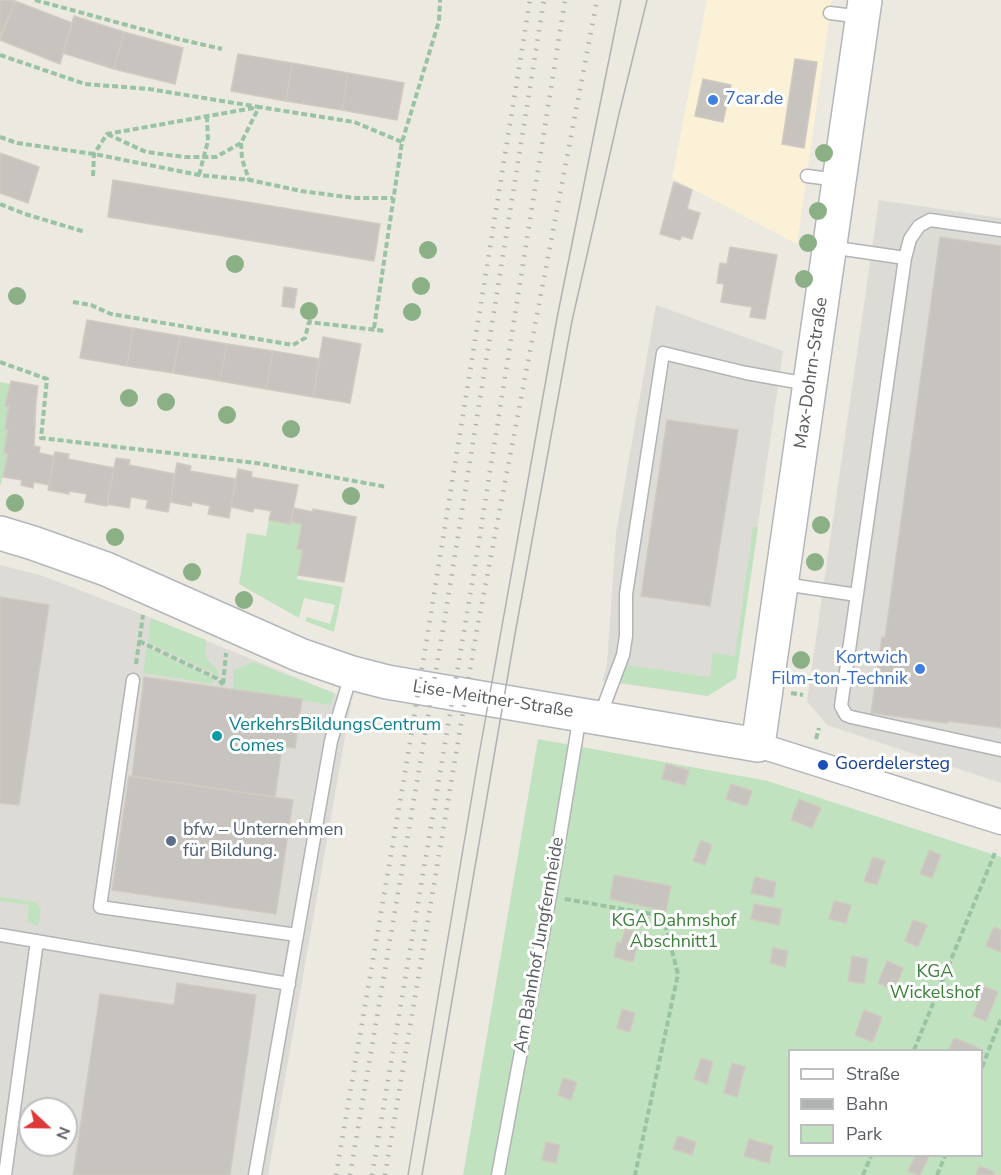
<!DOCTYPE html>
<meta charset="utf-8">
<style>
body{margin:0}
#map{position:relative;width:1001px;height:1175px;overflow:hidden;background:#ece9e1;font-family:"Nunito Sans",sans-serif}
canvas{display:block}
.legend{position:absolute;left:788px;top:1049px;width:195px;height:108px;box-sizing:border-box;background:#fff;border:2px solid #bdbfc0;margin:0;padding:8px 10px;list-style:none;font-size:18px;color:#5a5e61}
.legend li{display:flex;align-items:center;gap:12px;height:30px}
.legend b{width:30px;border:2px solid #bdbfc0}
.north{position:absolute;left:18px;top:1097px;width:60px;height:60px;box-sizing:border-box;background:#fff;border:2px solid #bdbfc0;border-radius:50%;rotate:112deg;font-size:16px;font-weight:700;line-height:24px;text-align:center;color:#5a5e61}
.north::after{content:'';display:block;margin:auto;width:21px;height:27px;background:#dd3936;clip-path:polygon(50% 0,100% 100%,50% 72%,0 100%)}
</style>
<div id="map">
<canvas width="1001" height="1175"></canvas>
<ul class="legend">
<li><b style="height:8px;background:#fff"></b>Straße</li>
<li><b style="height:8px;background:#b0b1b1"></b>Bahn</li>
<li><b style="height:16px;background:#c1e2bf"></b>Park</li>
</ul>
<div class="north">N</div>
</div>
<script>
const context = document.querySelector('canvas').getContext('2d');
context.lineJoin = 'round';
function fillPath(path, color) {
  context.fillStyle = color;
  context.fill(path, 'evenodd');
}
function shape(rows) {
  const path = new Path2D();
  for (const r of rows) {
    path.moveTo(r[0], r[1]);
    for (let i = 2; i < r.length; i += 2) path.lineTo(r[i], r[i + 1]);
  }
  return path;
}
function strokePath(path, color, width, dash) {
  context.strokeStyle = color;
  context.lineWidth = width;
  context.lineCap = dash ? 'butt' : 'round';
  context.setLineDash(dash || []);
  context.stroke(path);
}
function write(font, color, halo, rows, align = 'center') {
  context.font = font + ' "Nunito Sans",sans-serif';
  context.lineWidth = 6;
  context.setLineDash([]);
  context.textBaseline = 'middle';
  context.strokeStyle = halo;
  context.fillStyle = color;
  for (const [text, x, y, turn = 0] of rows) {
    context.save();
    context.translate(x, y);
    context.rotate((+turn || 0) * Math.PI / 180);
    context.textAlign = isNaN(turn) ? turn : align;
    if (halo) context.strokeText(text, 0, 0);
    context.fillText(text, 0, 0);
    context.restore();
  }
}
fillPath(shape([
 [707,0,832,0,797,244,672,178]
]), '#fbf1d7');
fillPath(shape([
 [879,200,1001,218,1001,783,827,725,807,701],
 [656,305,783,351,736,678,708,696,602,681,607,665,616,533],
 [0,565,43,576,134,611,334,693,351,703,268,1175,0,1175],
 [30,1109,66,1109,66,1145,30,1145]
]), '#dddbd6');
fillPath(shape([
 [0,382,10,384,5,405,9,406,5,429,8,430,4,452,8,454,0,487],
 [269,520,302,524,298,549,303,550,297,579,343,587,334,632,305,621,307,617,330,624,335,605,304,598,299,618,239,584,247,533,266,536],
 [753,527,758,527,736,678,708,696,616,682,627,665,710,677,713,653,735,656],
 [151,618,206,640,205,654,208,661,217,669,219,676,148,642],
 [147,647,213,679,213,684,143,673],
 [253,662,334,693,331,705,233,689,234,670],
 [538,739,768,781,1001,857,1001,1175,463,1175],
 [790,1050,982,1050,982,1156,790,1156],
 [0,897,36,902,41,910,38,926,27,922,29,905,0,901]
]), '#c1e2bf');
const building = shape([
 [0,0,15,1,0,36,0,0],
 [15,1,72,23,60,64,0,40,15,1],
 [74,16,124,32,114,69,63,53,74,16],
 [124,32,183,48,175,84,114,69,124,32],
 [238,54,292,63,286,101,231,91,238,54],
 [795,59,817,62,804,148,782,144,795,59],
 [292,63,348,73,342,110,286,101,292,63],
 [348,73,404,83,397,120,342,110,348,73],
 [703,79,731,85,723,122,695,116,703,79],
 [0,153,39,167,28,203,0,193,0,153],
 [113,180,380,224,374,261,108,217,113,180],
 [674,182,692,190,687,209,700,213,692,239,682,236,680,240,660,234,674,182],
 [940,237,1001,246,1001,728,948,721,947,723,871,713,882,637,885,638,940,237],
 [730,247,777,255,765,319,750,317,752,307,721,302,724,284,717,283,720,263,727,264,730,247],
 [284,287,297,289,294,308,282,306,284,287],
 [87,320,133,328,127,366,80,358,87,320],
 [133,328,180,336,173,373,127,366,133,328],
 [180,336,227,344,220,381,173,373,180,336],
 [323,337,361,344,350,403,313,397,323,337],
 [227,344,273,351,266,389,220,381,227,344],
 [273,351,320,359,313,397,266,389,273,351],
 [11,381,38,386,36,401,34,446,40,447,39,453,54,456,49,485,34,482,33,488,21,485,22,480,3,477,8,454,4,453,8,430,5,429,9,406,5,406,11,381],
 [667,420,738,430,710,606,641,596,667,420],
 [55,452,69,454,68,459,114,468,107,506,85,502,87,494,69,491,69,494,48,490,55,452],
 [116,458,130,460,129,465,175,474,168,512,146,508,148,500,131,497,129,508,107,504,116,458],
 [177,463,191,466,190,471,236,479,229,518,208,514,210,506,192,502,191,506,170,502,177,463],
 [238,469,252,472,251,477,298,485,290,524,269,520,271,511,254,508,253,512,231,507,238,469],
 [293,508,313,512,313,509,356,517,344,582,298,575,303,550,297,549,302,524,291,522,293,508],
 [0,597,49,605,19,805,0,803,0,597],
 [144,677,302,699,295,748,282,747,275,797,132,776,144,677],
 [666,764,689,770,685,785,662,779,666,764],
 [129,776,293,800,276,914,112,890,129,776],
 [731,784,752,791,747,806,726,799,731,784],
 [799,799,821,808,812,828,791,820,799,799],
 [701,840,712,845,705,865,693,861,701,840],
 [929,850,941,855,932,878,920,874,929,850],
 [873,857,885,861,877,885,864,881,873,857],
 [614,875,671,886,666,911,610,899,614,875],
 [755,877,776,882,773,898,751,893,755,877],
 [834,901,851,905,846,923,829,919,834,901],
 [754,904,782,909,779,925,751,919,754,904],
 [913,920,927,925,918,947,905,941,913,920],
 [994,927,1001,930,1001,952,986,946,994,927],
 [625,929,641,933,633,962,614,957,617,942,621,943,625,929],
 [773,948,788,951,785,967,770,963,773,948],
 [852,956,868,959,864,984,848,981,852,956],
 [887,961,903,968,895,990,878,983,887,961],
 [177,983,256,995,230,1175,73,1175,100,994,174,1005,177,983],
 [984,986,998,992,986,1021,973,1016,984,986],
 [622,1009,635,1013,630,1032,617,1028,622,1009],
 [864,1010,882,1017,873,1042,855,1035,864,1010],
 [954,1038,979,1048,978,1050,949,1050,954,1038],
 [701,1058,713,1062,707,1084,694,1079,701,1058],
 [732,1063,745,1067,737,1097,724,1093,732,1063],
 [563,1078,577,1082,571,1100,558,1095,563,1078],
 [678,1136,696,1142,692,1155,673,1149,678,1136],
 [749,1139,773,1146,769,1163,744,1156,749,1139],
 [546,1142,560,1145,556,1163,542,1160,546,1142],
 [915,1156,929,1156,920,1175,908,1172,915,1156],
 [979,1166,995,1172,993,1175,976,1175,979,1166]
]);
fillPath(building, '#c7c3be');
strokePath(building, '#d0cac0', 1.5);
const lane = shape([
 [830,13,862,17],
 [807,176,838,180],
 [1001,230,930,220,919,226,910,239,905,258,841,706,846,715,851,717,1001,750],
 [830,247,905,258],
 [784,584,857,595],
 [133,680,100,907,297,935],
 [600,716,623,655,626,636,626,594,663,353,746,373,808,384],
 [0,935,289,984],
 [5,1175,37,941],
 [255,1175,331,741,351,675],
 [498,1175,550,896,580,715]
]);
const street = shape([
 [758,745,1001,822]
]);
const secondary = shape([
 [0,533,33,543,106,569,300,655,352,673,387,682,758,745,865,0]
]);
strokePath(lane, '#b2b4b8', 15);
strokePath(street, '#b2b4b8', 27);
strokePath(secondary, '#b3b7bb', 36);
strokePath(shape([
 [35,0,178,39,222,49],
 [0,55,85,84,149,89,259,107,241,143,216,157,185,157,146,152,107,134],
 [0,137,17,143,94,154,199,175,250,180,301,191,354,198,393,198],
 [241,143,242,159,249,180],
 [199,175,208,141,207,118],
 [93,176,94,154,107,134,259,107,354,122,402,142],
 [0,204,25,214,85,232],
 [73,302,91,305,111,314,293,345,305,338,309,322,385,331],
 [374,328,402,142,439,21,440,0],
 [0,362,47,379,41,438,256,463,387,487],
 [139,641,218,679,223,685],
 [136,664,143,615],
 [223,684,226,653],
 [791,693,803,695],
 [816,739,819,728],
 [565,899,663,916,678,974,635,1175],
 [914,1050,996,850],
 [982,1067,1001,1019],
 [863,1175,871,1156],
 [937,1175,945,1156]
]), '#99c3a2', 4, [6, 3]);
strokePath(lane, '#fff', 12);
strokePath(street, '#fff', 24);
strokePath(secondary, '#fff', 33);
strokePath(shape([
 [408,1175,477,766,557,318,621,0],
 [422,1175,515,634,572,321,619,114,647,0]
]), '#b0b1b1', 1.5);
strokePath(shape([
 [336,1175,408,755,530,0],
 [350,1175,444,623,544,0],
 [372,1175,474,572,565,0],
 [385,1175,477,629,597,0]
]), '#b0b1b1', 4.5, [1.5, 8]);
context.fillStyle = '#8bb085';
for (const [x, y] of [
 [824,153],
 [818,211],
 [808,243],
 [428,250],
 [235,264],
 [804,279],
 [421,286],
 [17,296],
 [309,311],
 [412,312],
 [129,398],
 [166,402],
 [227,415],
 [291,429],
 [351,496],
 [15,503],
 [821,525],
 [115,537],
 [815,562],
 [192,572],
 [244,600],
 [801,660]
]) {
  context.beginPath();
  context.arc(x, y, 9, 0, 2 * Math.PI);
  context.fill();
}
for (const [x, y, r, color] of [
 [713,100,6,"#3f7fe0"],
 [920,669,6,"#3f7fe0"],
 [217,736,6,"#0f9aa8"],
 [823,765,6,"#1a4fb4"],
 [171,841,6,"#5c6f8a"]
]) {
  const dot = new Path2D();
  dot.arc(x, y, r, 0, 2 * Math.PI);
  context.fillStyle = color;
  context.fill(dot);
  strokePath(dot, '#fff', 2);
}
write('18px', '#366cbe', '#fff', [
 ["7car.de",725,100],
 ["Kortwich",908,659,"right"],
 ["Film-ton-Technik",908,680,"right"]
], 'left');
write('18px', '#5a5e61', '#fff', [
 ["Max-Dohrn-Straße",812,373,-82],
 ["Lise-Meitner-Straße",493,700,9],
 ["Am Bahnhof Jungfernheide",540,945,-80]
]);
write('18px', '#0d838f', '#fff', [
 ["VerkehrsBildungsCentrum",229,726],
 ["Comes",229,747]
], 'left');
write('18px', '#164399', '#fff', [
 ["Goerdelersteg",835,765]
], 'left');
write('18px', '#4e5e75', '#fff', [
 ["bfw – Unternehmen",183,831],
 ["für Bildung.",183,852]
], 'left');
write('18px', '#3b813a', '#fff', [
 ["KGA Dahmshof",674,922],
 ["Abschnitt1",674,943],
 ["KGA",935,973],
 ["Wickelshof",935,994]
]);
</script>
